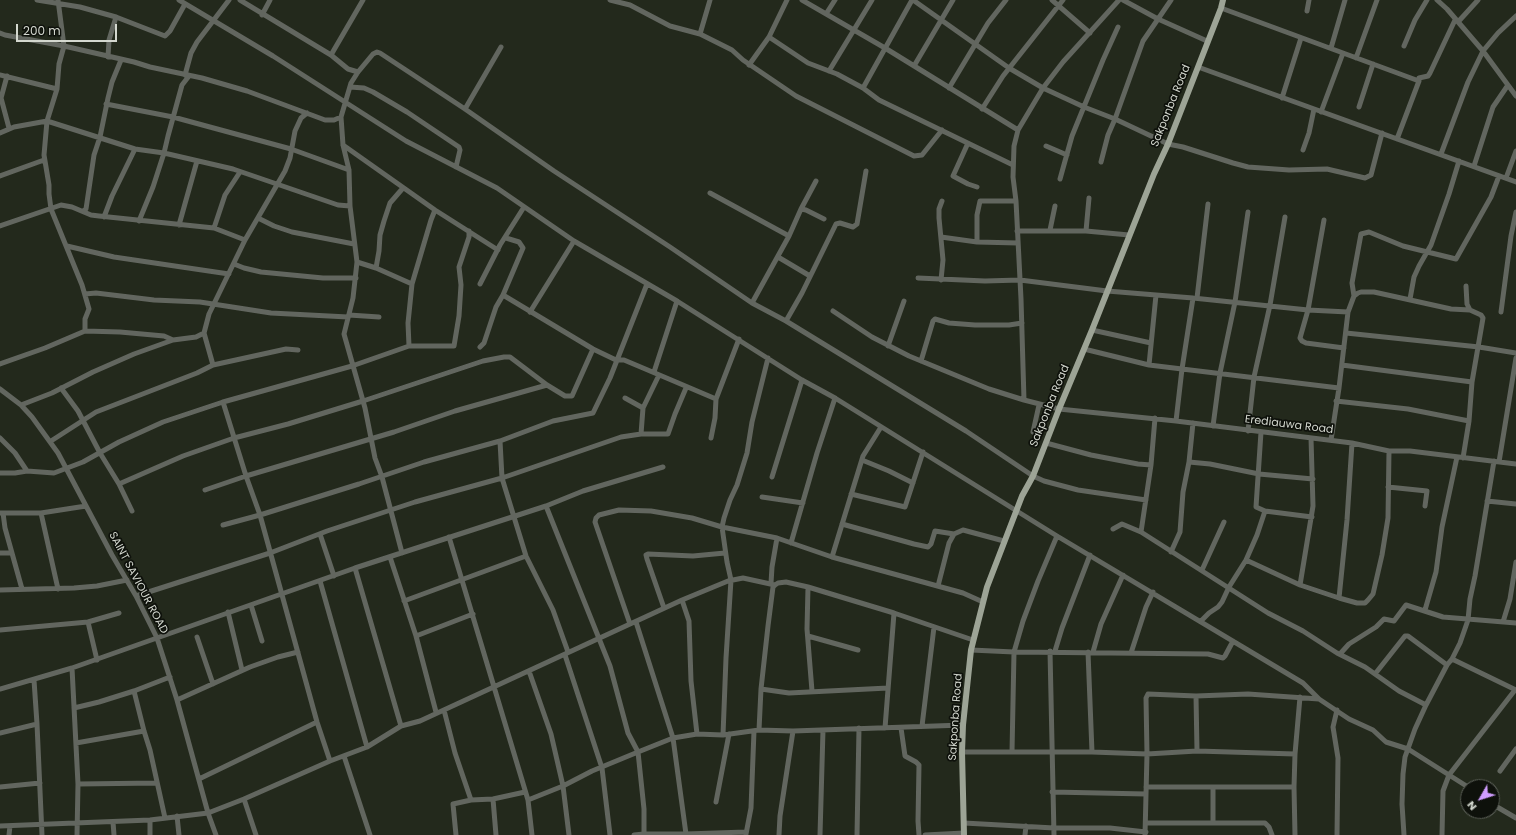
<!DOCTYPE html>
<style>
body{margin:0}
#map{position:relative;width:1516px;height:835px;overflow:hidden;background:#23291c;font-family:Poppins,sans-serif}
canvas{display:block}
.north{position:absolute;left:1460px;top:779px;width:40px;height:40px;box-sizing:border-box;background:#0e110b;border:1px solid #5d6159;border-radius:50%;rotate:231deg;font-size:11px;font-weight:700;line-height:16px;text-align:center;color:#d4d8cf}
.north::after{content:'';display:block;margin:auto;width:14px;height:18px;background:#d09dff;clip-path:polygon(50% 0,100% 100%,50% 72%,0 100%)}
.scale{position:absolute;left:16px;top:24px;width:101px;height:18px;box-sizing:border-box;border:2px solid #d4d8cf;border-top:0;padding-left:5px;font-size:12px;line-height:14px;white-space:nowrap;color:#d4d8cf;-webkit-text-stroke:3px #0e110b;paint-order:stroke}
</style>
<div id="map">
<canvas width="1516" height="835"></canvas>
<div class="north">N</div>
<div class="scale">200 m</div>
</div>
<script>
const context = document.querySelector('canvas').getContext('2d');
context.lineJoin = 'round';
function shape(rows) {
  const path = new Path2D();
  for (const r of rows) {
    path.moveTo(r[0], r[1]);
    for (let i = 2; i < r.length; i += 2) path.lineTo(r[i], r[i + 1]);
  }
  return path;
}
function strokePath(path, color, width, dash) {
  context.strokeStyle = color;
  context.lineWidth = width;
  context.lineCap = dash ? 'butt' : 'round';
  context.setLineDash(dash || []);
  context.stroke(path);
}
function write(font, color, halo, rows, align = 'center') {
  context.font = font + ' Poppins,sans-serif';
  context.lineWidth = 3.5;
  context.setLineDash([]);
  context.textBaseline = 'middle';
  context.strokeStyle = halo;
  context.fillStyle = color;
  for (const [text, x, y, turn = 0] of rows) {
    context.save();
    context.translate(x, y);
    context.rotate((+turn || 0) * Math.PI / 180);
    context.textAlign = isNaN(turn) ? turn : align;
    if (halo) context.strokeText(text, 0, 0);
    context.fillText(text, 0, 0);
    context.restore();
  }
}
strokePath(shape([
 [37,0,80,7,116,17,165,36,170,31,185,4],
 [58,0,64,46,59,64,57,89,47,121,44,155,49,185,49,194,51,209,82,285,89,309,85,319,85,331],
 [179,0,273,56,406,141,497,188,574,241,677,301,802,380,835,398,1057,536,1303,683,1319,699,1349,719,1373,730,1386,742,1408,749,1468,787],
 [240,0,331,55,348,69,358,72],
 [610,0,630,5,670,26,700,34,732,50,743,60,796,96,914,156,922,155,942,130],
 [802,0,885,48,1018,130],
 [913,0,1009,68,1043,88,1084,107,1115,119,1168,144,1183,147,1233,163,1248,167,1289,170,1327,169,1365,178,1371,175,1382,133],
 [1052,0,1090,33],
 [1119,0,1063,62,1043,88,1018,130,1014,146,1013,177,1016,201,1021,299,1024,400,1059,409,1176,421,1352,443,1389,451,1410,451,1516,464],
 [1123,0,1158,19,1207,41],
 [1437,0,1447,9,1483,51,1516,96],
 [1221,8,1419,81],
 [1307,11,1309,0],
 [826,14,835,0],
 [262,15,270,0],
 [1458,22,1478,0],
 [0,33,5,35,64,46,134,62,150,67,202,78,247,91,325,120,334,120,341,117],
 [700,34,710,0],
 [769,37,808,63,837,74,863,88,879,100,1013,165],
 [1404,46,1415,20,1427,0],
 [1331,48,1345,0],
 [331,55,363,0],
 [108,57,109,40,116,17],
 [1356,58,1377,0],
 [749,65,769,37,787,0],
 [914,66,953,0],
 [1198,67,1516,182],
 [829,71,872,0],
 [0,75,57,89],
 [185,75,191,53,197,42,229,0],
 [7,76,1,98,9,128],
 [350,87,364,88,373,92,407,112,459,147,460,150,456,167],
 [863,88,912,0],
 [949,88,988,23,1006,0],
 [1282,98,1301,38],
 [106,104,173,117,291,149,349,170],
 [1359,107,1373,64],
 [465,109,501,47],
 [982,109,1003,76,1063,0],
 [1321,112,1343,53],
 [0,133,14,127,47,121,135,149,164,153,233,169,338,205,350,206],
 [1397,139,1419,81,1419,78,1428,76,1430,73,1455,20],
 [968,143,953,176,968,184,977,187],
 [343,145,435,210,498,250],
 [1046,146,1067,155],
 [1303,150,1309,133,1314,109],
 [1441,154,1468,82,1483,51,1498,33,1516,16],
 [1101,162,1108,135,1115,119,1143,41,1171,0],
 [1474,166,1493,107,1508,85],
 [0,176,44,160],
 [1506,178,1516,151],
 [1060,179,1072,136,1103,60,1118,27],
 [710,193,789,236],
 [801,209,806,210,824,219],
 [83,211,86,209,94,155,100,137,108,98,112,82,121,60],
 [104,217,112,196,135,149],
 [258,218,274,226,292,232,354,244],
 [1324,220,1308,310,1300,338,1302,341,1306,343,1344,348],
 [139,221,153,187,164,153,168,136,182,85,189,76],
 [179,225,197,161],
 [0,226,61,205,72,207,91,215,99,216,214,228,245,240],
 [214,228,225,195,240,172],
 [1050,230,1055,206],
 [1017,231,1086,231,1129,235],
 [1086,231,1089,198],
 [941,237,977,242,1018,243],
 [977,242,977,215,980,201,1016,201],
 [67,246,114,257,229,274],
 [778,257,810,276],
 [357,262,376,268,412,284],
 [234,264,244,268,261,272,323,278,356,278],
 [376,268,379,251,380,235,384,221,390,203,403,188],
 [918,278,985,281,1020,280,1107,291,1193,298,1308,310,1348,312,1339,388,1331,440],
 [941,280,943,260,939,218,939,209,942,201],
 [480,284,500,245,524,207],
 [1466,286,1467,304,1470,310],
 [85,294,96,293,154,300,200,302,271,313,348,317],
 [503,295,523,248,519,242,506,238],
 [1354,296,1352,283,1361,234,1369,232,1403,246,1456,259,1491,197,1499,176],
 [1197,298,1208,204],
 [1410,299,1414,277,1419,266,1431,245,1449,194,1459,161],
 [752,303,789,236,801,209,816,181],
 [833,311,872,337,909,356,989,389,1024,400],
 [530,312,574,241],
 [1348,312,1354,296,1358,293,1361,292,1374,292,1451,309,1470,310,1481,315,1483,318,1472,382,1469,421,1463,458],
 [1501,312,1511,236,1516,212],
 [349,315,379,317],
 [786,321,802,293,836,224,840,223,853,227,857,224,866,171],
 [1092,330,1151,343],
 [204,333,213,365],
 [1346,333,1479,347,1516,353],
 [409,346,408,323,412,284,431,220,435,210],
 [888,346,904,301],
 [480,347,484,343,496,307,503,295,593,349,616,360,624,360,643,368,716,399],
 [1084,349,1149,365,1339,388],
 [921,361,933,321,935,319,949,323,975,325,1009,325,1022,323],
 [0,364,45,348,85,331,120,332,164,336,173,340],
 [1149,365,1156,295],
 [1342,365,1472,382],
 [654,372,677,301],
 [61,388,78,411,100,453,119,484,132,511],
 [0,389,21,405,32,417,58,453,112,555,136,596,157,638,177,700,208,813,216,835],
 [625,398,643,408],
 [1336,401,1408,409,1469,421],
 [21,405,52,393,93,372,134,354,173,340,196,337,204,333,209,314,245,240,285,171,290,158,295,131,301,118,307,113],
 [1176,421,1182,369,1193,298],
 [1213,426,1220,373,1235,302,1248,212],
 [1248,431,1254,377,1270,305,1285,217],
 [1033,432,1039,405],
 [1261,432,1256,507,1265,511,1312,517],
 [641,434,643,408,659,375],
 [0,438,15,453,27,471,54,473,83,462,119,442,163,422,223,402],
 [711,438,715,418,716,399,739,339],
 [51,441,96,412,197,373,213,365,286,349,298,350],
 [500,441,502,478,526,556,553,610,568,652],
 [1046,443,1091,455,1138,464,1151,465],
 [862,460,889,471,913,483],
 [1189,462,1210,464,1259,474,1313,479],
 [1499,462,1516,358],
 [0,473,15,473,27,471],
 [772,477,802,380],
 [119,484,183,456,234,438,288,424,363,401,483,361,504,357,510,357,547,385,565,396,572,396,593,349],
 [1388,487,1427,491,1425,506],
 [205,490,246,476,394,432,455,411,547,385],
 [851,494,905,507,923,452],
 [762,497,803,503],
 [1487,501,1516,504],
 [546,506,610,666,628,733,638,752,644,809,644,834],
 [0,513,41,513,86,506],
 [3,513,5,528,22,589],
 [41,513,58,589],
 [842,524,914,544,928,547,931,544,935,531,954,534],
 [223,525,260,515,359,484,424,462,500,441,553,421,593,413,610,378,647,284],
 [1113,529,1122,524,1141,532,1268,613,1303,631,1337,653,1365,667,1399,691,1426,705],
 [1141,532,1151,465,1155,418],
 [320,534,334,576],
 [449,537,528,800,532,835],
 [791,543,817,453,835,398],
 [1171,552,1180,532,1183,492,1189,462,1193,423],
 [0,553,12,553],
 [402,553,382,477,375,458,365,408,344,334,353,298,357,262,350,206,349,170,343,145,341,117,351,83,358,72,373,54,377,52,380,53,465,109,554,171,670,247,752,303,786,321,966,431,1033,476,1044,481,1078,490,1146,500],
 [390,557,416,636,436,712],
 [832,557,863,456,881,427],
 [1246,560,1300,585,1339,598,1357,603,1365,603,1368,600,1373,594,1382,555,1388,518,1389,451],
 [355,568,401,726],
 [1202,570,1224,522],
 [320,581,367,747],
 [771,583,772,567,777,538],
 [1300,585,1313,506,1311,438],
 [938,586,949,543,954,534,963,530,1004,541],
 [808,587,807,629,812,691],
 [0,590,74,588,97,586,127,580],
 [136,596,270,553,327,531,415,502,502,478,621,437,641,434,668,434,675,414,686,388],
 [1339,598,1347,520,1352,443],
 [682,600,689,621,691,681,697,734],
 [404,601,526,556],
 [251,605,262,641],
 [664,608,647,559,646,555,648,554,693,556,725,553],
 [1425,610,1436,572,1442,527,1457,457],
 [228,612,242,670],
 [1201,621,1209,613,1218,607,1222,602,1229,587,1246,560,1257,535,1265,511],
 [88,622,97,660],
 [636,622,673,738,686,834],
 [1503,622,1510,599,1516,562],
 [630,624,595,522,596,518,599,515,619,510,651,511,692,518,722,527,777,538,832,557,963,593,983,602],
 [0,630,88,622,119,613],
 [416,636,473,614],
 [808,636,858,650],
 [197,637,213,684],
 [971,650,1014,652,1208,654,1223,658,1225,656,1233,641],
 [1050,651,1054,835],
 [1055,651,1062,628,1090,555],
 [1088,652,1092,752],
 [1093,652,1101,624,1123,575],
 [1131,653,1146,607,1153,592],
 [1340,654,1349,644,1376,627,1384,619,1394,621,1406,605,1443,617,1516,623],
 [565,655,602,768,610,835],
 [1452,659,1516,690],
 [72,668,78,784,77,835],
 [529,671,551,734,563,786,569,835],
 [1375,674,1405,636,1408,636,1447,665],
 [34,680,37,724,42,835],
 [0,689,72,668,355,568,546,506,583,491,663,467],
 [761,689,789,693,888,688],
 [134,691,144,731,150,750,165,818],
 [1196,696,1197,751],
 [177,700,250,667,278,657,298,652],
 [74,708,99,702,134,691,170,677],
 [444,710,455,753,471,800],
 [922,726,934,627],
 [885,728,894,613],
 [901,728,905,756,916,762,919,765,918,821,919,835],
 [759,730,761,689,768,626,773,587,775,585],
 [0,733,37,724],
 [723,735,726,658,731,580,727,562,722,527,724,518,730,500,737,485,747,453,752,422,768,358],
 [76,743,144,731],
 [962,752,1092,752,1147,754,1146,698,1148,694,1196,696,1248,694,1319,699],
 [1012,752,1014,652,1023,621,1038,581,1057,536],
 [344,756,370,835],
 [330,761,317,722,260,515,246,476,223,402,352,366,409,346,454,346,459,316,461,285,459,267,469,237,469,231],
 [1500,771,1516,749],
 [199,779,317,722],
 [78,784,157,783],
 [0,787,40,783],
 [1146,787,1294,787],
 [1052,792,1146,794],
 [244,799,256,835],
 [493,799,496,835],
 [528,800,563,786,592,771,638,752,673,738,697,734,723,735,759,730,793,731,963,725],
 [716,802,729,734],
 [1492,804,1516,818],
 [177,816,179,835],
 [113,822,114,835],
 [964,823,1054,828,1110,828,1146,832],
 [1146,823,1265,823,1269,827,1272,835],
 [1213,823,1213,787],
 [0,826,150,820,208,813,244,799,330,761,367,747,401,726,420,721,682,600,728,581,743,578,775,585,778,583,786,582,808,587,894,613,973,640],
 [746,834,751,808,754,731],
 [9,835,10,826],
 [150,835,150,820],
 [456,835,453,804,471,800,493,799,525,792],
 [634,835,644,834,686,834,746,832],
 [779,835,780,816,793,731],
 [820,835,823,730],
 [857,835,859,728],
 [925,835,964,833],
 [1025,835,1026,826],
 [1145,835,1147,754,1197,751,1295,754],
 [1295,835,1294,787,1295,754,1300,697],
 [1337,835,1338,758,1333,727,1337,710],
 [1404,835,1402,804,1403,774,1405,757,1415,729,1426,705,1447,665,1452,659,1460,643,1468,620,1470,599,1475,576,1494,461],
 [1442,835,1443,791,1449,775,1515,690]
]), '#62665f', 5);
strokePath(shape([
 [964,835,962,752,963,725,971,650,987,587,1022,496,1033,476,1059,409,1092,330,1154,174,1168,144,1221,8,1223,0]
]), '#9da496', 6);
write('11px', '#d4d8cf', '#0e110b', [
 ["Sakponba Road",1171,106,-68],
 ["Sakponba Road",1050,406,-68],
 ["Erediauwa Road",1289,425,7],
 ["SAINT SAVIOUR ROAD",138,583,62],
 ["Sakponba Road",956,717,-86]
]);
</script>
